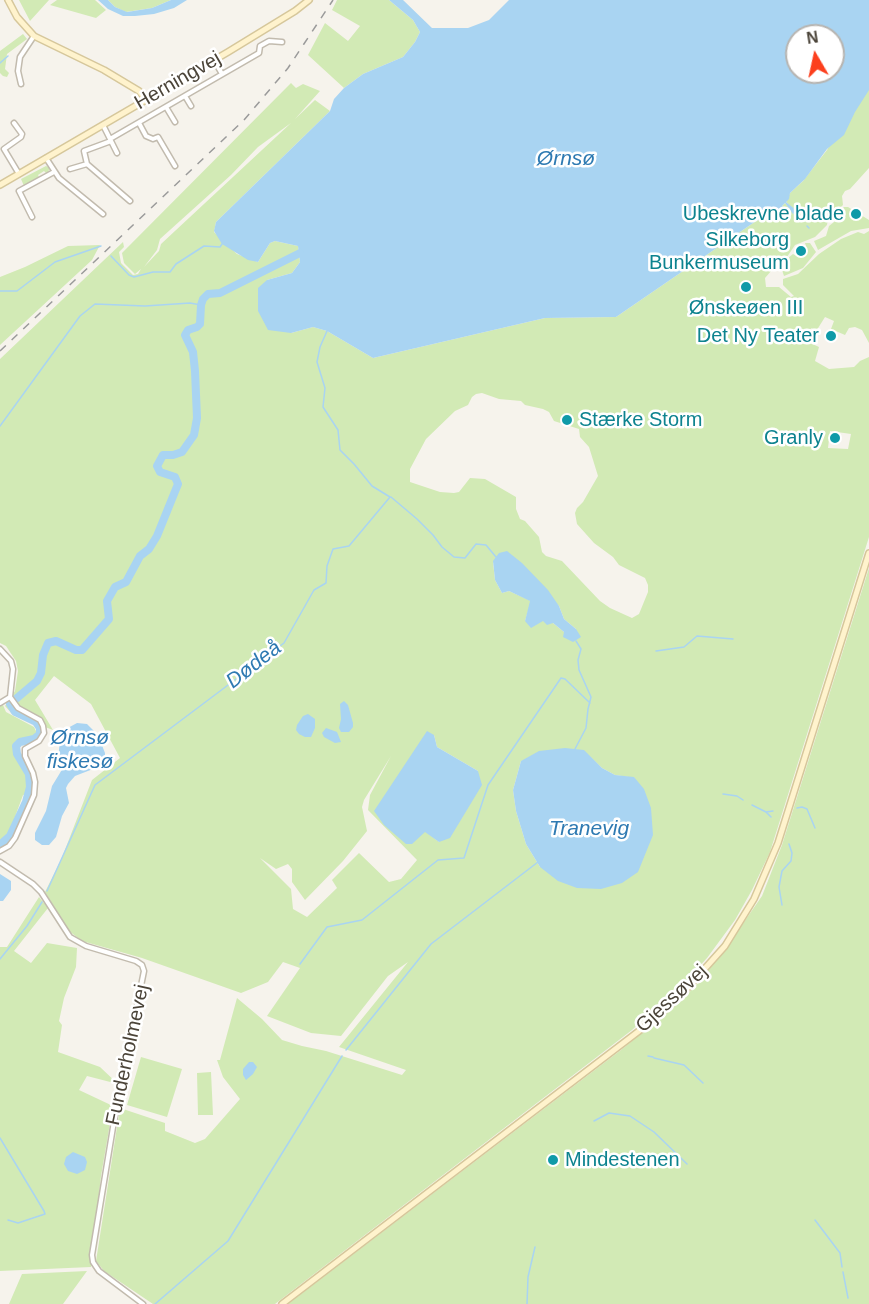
<!DOCTYPE html>
<meta charset="utf-8">
<style>
body{margin:0}
#map{position:relative;width:869px;height:1304px;overflow:hidden;background:#f6f3ec;font-family:Helvetica,sans-serif}
canvas{display:block}
.north{position:absolute;left:785px;top:24px;width:60px;height:60px;box-sizing:border-box;background:#fff;border:2px solid #b7b4b0;border-radius:50%;rotate:351deg;font-size:16px;font-weight:700;line-height:24px;text-align:center;color:#4b4439}
.north::after{content:'';display:block;margin:auto;width:21px;height:27px;background:#fc3f1d;clip-path:polygon(50% 0,100% 100%,50% 72%,0 100%)}
</style>
<div id="map">
<canvas width="869" height="1304"></canvas>
<div class="north">N</div>
</div>
<script>
const context = document.querySelector('canvas').getContext('2d');
context.lineJoin = 'round';
function fillPath(path, color) {
  context.fillStyle = color;
  context.fill(path, 'evenodd');
}
function shape(rows) {
  const path = new Path2D();
  for (const r of rows) {
    path.moveTo(r[0], r[1]);
    for (let i = 2; i < r.length; i += 2) path.lineTo(r[i], r[i + 1]);
  }
  return path;
}
function strokePath(path, color, width, dash) {
  context.strokeStyle = color;
  context.lineWidth = width;
  context.lineCap = dash ? 'butt' : 'round';
  context.setLineDash(dash || []);
  context.stroke(path);
}
function write(font, color, halo, rows, align = 'center') {
  context.font = font + ' Helvetica,sans-serif';
  context.lineWidth = 5;
  context.setLineDash([]);
  context.textBaseline = 'middle';
  context.strokeStyle = halo;
  context.fillStyle = color;
  for (const [text, x, y, turn = 0] of rows) {
    context.save();
    context.translate(x, y);
    context.rotate((+turn || 0) * Math.PI / 180);
    context.textAlign = isNaN(turn) ? turn : align;
    if (halo) context.strokeText(text, 0, 0);
    context.fillText(text, 0, 0);
    context.restore();
  }
}
fillPath(shape([
 [19,0,49,0,30,21],
 [57,0,95,0,106,10,96,18,50,5],
 [108,0,171,0,152,8,126,12,115,7],
 [337,0,389,0,413,20,420,32,415,42,403,57,363,74,344,88,308,55,325,23,348,41,360,26,332,10],
 [23,34,27,39,7,54,5,69,9,73,7,77,3,76,0,73,0,51],
 [869,76,869,168,850,189,845,191,842,196,843,205,828,219,827,225,815,237,795,245,779,269,772,270,765,278,766,287,779,287,791,297,794,296,783,285,783,279,798,274,819,254,841,239,858,232,864,234,869,231,869,343,862,330,855,327,849,328,845,335,831,329,834,321,825,317,815,333,812,328,803,334,806,341,819,347,815,361,829,369,854,367,860,361,869,357,869,537,770,852,752,890,735,920,707,958,686,981,632,1030,275,1304,153,1304,104,1271,96,1261,120,1108,165,1123,165,1131,195,1143,205,1139,240,1099,223,1077,217,1060,220,1060,237,998,262,1019,282,1040,302,1046,326,1051,402,1075,406,1070,339,1047,408,962,388,976,341,1036,311,1033,267,1016,300,968,283,962,268,982,241,993,142,958,82,941,69,931,45,892,61,860,92,780,120,758,91,704,54,676,35,700,53,730,13,715,5,706,15,691,18,671,16,661,6,646,0,643,0,359,123,242,124,247,119,252,121,263,133,275,138,274,141,269,135,274,124,263,122,253,291,83,296,88,303,84,320,91,295,119,315,100,330,111,216,222,214,232,237,254,258,262,270,243,275,241,298,246,300,262,292,273,267,280,291,333,313,327,327,331,373,358,545,318,616,317,756,221,782,210,784,208,782,206,785,203,794,214,795,213,796,211,786,202,790,193,803,181,827,150],
 [291,123,161,244,159,251,144,267,157,250,160,239,231,175,258,147],
 [482,393,499,399,521,401,525,405,543,409,549,412,554,421,579,429,580,437,589,447,598,476,583,502,577,508,575,513,577,524,594,543,613,557,619,565,645,578,648,585,648,592,639,614,632,618,610,608,600,601,562,561,546,556,542,552,539,537,525,521,520,519,516,509,516,497,485,479,470,478,459,492,454,493,440,492,410,482,410,469,426,439,455,411,468,405,472,397,476,394],
 [830,431,851,434,848,449,828,448],
 [493,562,559,606,564,619,576,629,564,632,553,623,543,621,525,621,531,601,509,591,502,593,495,580],
 [434,735,437,747,478,771,439,842,425,831],
 [583,750,602,768,615,775,635,778,540,867,526,844,516,811,513,790,521,761],
 [391,756,370,795,368,810,417,860,401,879,389,882,359,853,332,880,337,888,307,917,293,909,291,889,260,858,276,869,288,864,292,869,292,882,305,900,343,861,367,831,362,807,364,800],
 [46,166,50,168,48,172,46,173,44,171,38,175,39,177,24,186,21,179],
 [844,207,848,207,869,220,869,228,851,231,818,250,814,241,826,236,829,226,839,218,839,212],
 [805,243,810,243,816,252,803,268,784,276,782,270,788,258,793,254,798,257,806,246],
 [100,245,92,260,0,345,0,277,25,267,68,246],
 [869,568,869,1304,288,1304,621,1050,680,1002,700,981,726,948,762,896,782,845],
 [3,705,6,712,34,727,37,733,32,737,19,739,14,747,15,755,27,774,27,794,23,795,8,836,0,841,0,706],
 [39,897,48,908,14,951,31,963,47,943,77,948,76,967,64,998,59,1021,62,1025,58,1052,100,1067,118,1084,87,1076,79,1090,113,1106,101,1176,91,1267,0,1271,0,947,7,947],
 [141,1057,182,1069,167,1117,127,1105],
 [211,1072,213,1115,198,1115,197,1073],
 [87,1271,63,1304,9,1304,22,1274]
]), '#d2eab5');
fillPath(shape([
 [98,0,108,0,115,7,127,12,152,8,171,0,187,0,174,8,154,14,135,16,123,16,108,9],
 [389,0,403,0,432,28,468,28,489,20,509,0,869,0,869,90,855,112,844,135,827,149,805,179,790,193,789,199,786,202,796,210,795,213,793,214,785,203,782,206,784,208,782,210,756,221,616,317,545,318,373,358,327,331,313,327,291,333,268,330,258,311,258,288,267,280,292,273,300,262,298,246,275,241,270,243,258,262,248,260,222,244,214,231,216,222,330,111,334,99,344,88,363,74,403,57,415,42,420,32,413,20],
 [797,36,833,36,833,72,797,72],
 [507,551,522,563,548,590,559,606,564,619,576,629,581,637,573,642,563,637,564,632,553,623,547,625,543,621,531,628,525,621,530,601,509,591,502,593,495,580,493,561,499,553],
 [344,701,348,705,353,723,353,727,349,732,341,732,339,728,341,719,340,704],
 [308,714,315,719,315,728,311,737,305,737,299,734,296,730,297,725,303,716],
 [77,723,87,724,98,735,105,753,105,759,93,769,75,776,68,784,66,788,69,803,62,816,56,837,49,845,42,845,35,840,35,833,46,811,52,786,63,768,58,760,60,739,66,729],
 [326,728,337,732,341,742,335,743,324,737,322,733],
 [427,731,434,735,437,747,478,771,482,785,450,838,439,842,425,832,412,844,406,844,384,825,374,811],
 [565,748,584,750,602,768,615,775,634,777,644,789,651,808,653,835,638,872,622,883,601,889,577,888,558,881,540,867,526,844,516,811,513,790,521,761,539,751],
 [0,874,11,881,11,890,3,901,0,901],
 [249,1062,253,1062,257,1067,253,1074,246,1080,243,1075,243,1069],
 [73,1152,85,1157,87,1162,85,1170,77,1174,68,1171,64,1164,66,1157]
]), '#a9d4f2');
strokePath(shape([
 [0,63,8,56],
 [795,213,799,216],
 [807,226,809,228],
 [111,256,129,275,134,277,153,272,170,272,176,264,204,246,220,247,222,244],
 [0,291,17,291,55,262,101,246],
 [0,426,80,316,95,304,145,306,190,303,201,305],
 [391,497,417,519,433,535,442,547,454,557,465,558,476,544,486,545,496,557],
 [656,651,684,647,697,636,733,639],
 [575,749,586,728,588,709,591,697,579,670,578,660,581,649,576,641],
 [723,794,737,796,743,800],
 [752,805,766,812,773,811],
 [797,808,802,807,807,809,815,828],
 [766,812,771,817],
 [47,891,95,785,284,643,314,590,326,583,327,566,333,549,349,546,390,497,372,486,354,464,340,450,338,430,323,407,325,388,317,362,320,347,327,331],
 [782,905,779,887,782,871,791,861,792,853,789,844],
 [0,959,27,926,42,902],
 [300,964,327,927,362,920,438,860,464,858,488,785,561,678,565,679,590,703],
 [346,1050,431,944,538,862],
 [648,1056,653,1057],
 [654,1058,684,1065,703,1083],
 [594,1121,609,1113,630,1116,654,1132,687,1164],
 [0,1138,44,1211,45,1214,18,1223,8,1220],
 [815,1220,840,1253,842,1267],
 [843,1272,848,1298],
 [155,1304,228,1241,342,1056],
 [527,1304,528,1277,535,1247]
]), '#a9d4f2', 1.5);
strokePath(shape([
 [0,845,10,836,26,802,30,787,29,774,17,754,16,746,20,742,34,739,40,734,40,728,36,722,15,712,10,704,37,681,41,673,43,655,48,643,56,641,76,650,82,650,109,619,107,601,115,587,126,582,140,556,149,549,157,536,178,484,175,477,160,472,157,466,163,455,173,455,182,452,194,435,197,418,195,371,193,352,185,335,188,330,197,327,200,324,201,305,203,299,208,294,220,293,300,253]
]), '#a9d4f2', 8);
const street = shape([
 [214,60,222,74],
 [21,84,18,71,20,57,34,36],
 [185,96,191,106],
 [166,107,175,122],
 [14,123,22,134,21,137,4,149,19,174],
 [139,123,146,136,153,139,158,137,175,166],
 [103,125,111,141,84,151,87,164,130,201],
 [110,139,259,53,260,46,269,41,282,42],
 [111,141,117,153],
 [46,158,59,178,103,214],
 [70,169,87,164],
 [32,217,19,191,54,172],
 [0,649,11,661,13,669,10,697,18,708,40,720,43,726,44,733,39,741,25,749,25,756,33,773,35,782,34,795,15,838,9,846,0,851],
 [0,703,10,697],
 [0,862,33,884,41,892,70,937,86,946,136,961,142,965,144,971,116,1109,92,1255,93,1262,99,1271,143,1304]
]);
const secondary = shape([
 [8,0,17,17,34,36,104,70,139,91,146,100],
 [0,185,228,52,295,11,309,0],
 [282,1304,656,1018,683,993,725,946,754,899,778,843,869,553]
]);
strokePath(street, '#c2bbae', 7);
strokePath(secondary, '#d6c79b', 8);
strokePath(street, '#fff', 4);
strokePath(secondary, '#fff3cd', 5);
strokePath(shape([
 [0,351,244,120,288,68,333,0]
]), '#9a9a9a', 1.5, [8, 8]);
for (const [x, y, r, color] of [
 [856,214,6,"#0f9aa8"],
 [801,251,6,"#0f9aa8"],
 [746,287,6,"#0f9aa8"],
 [831,336,6,"#0f9aa8"],
 [567,420,6,"#0f9aa8"],
 [835,438,6,"#0f9aa8"],
 [553,1160,6,"#0f9aa8"]
]) {
  const dot = new Path2D();
  dot.arc(x, y, r, 0, 2 * Math.PI);
  context.fillStyle = color;
  context.fill(dot);
  strokePath(dot, '#fff', 2);
}
write('20px', '#4b4439', '#fff', [
 ["Herningvej",178,81,-30],
 ["Gjessøvej",672,999,-43],
 ["Funderholmevej",128,1055,-78]
]);
write('20px', '#0d838f', '#fff', [
 ["Ubeskrevne blade",844,214],
 ["Silkeborg",789,240],
 ["Bunkermuseum",789,263],
 ["Ønskeøen III",746,308,"center"],
 ["Det Ny Teater",819,336],
 ["Stærke Storm",579,420,"left"],
 ["Granly",823,438],
 ["Mindestenen",565,1160,"left"]
], 'right');
write('italic 21px', '#2e7ab2', '#fff', [
 ["Ørnsø",566,159],
 ["Dødeå",254,665,-38],
 ["Ørnsø",80,738],
 ["fiskesø",80,762],
 ["Tranevig",589,829]
]);
</script>
